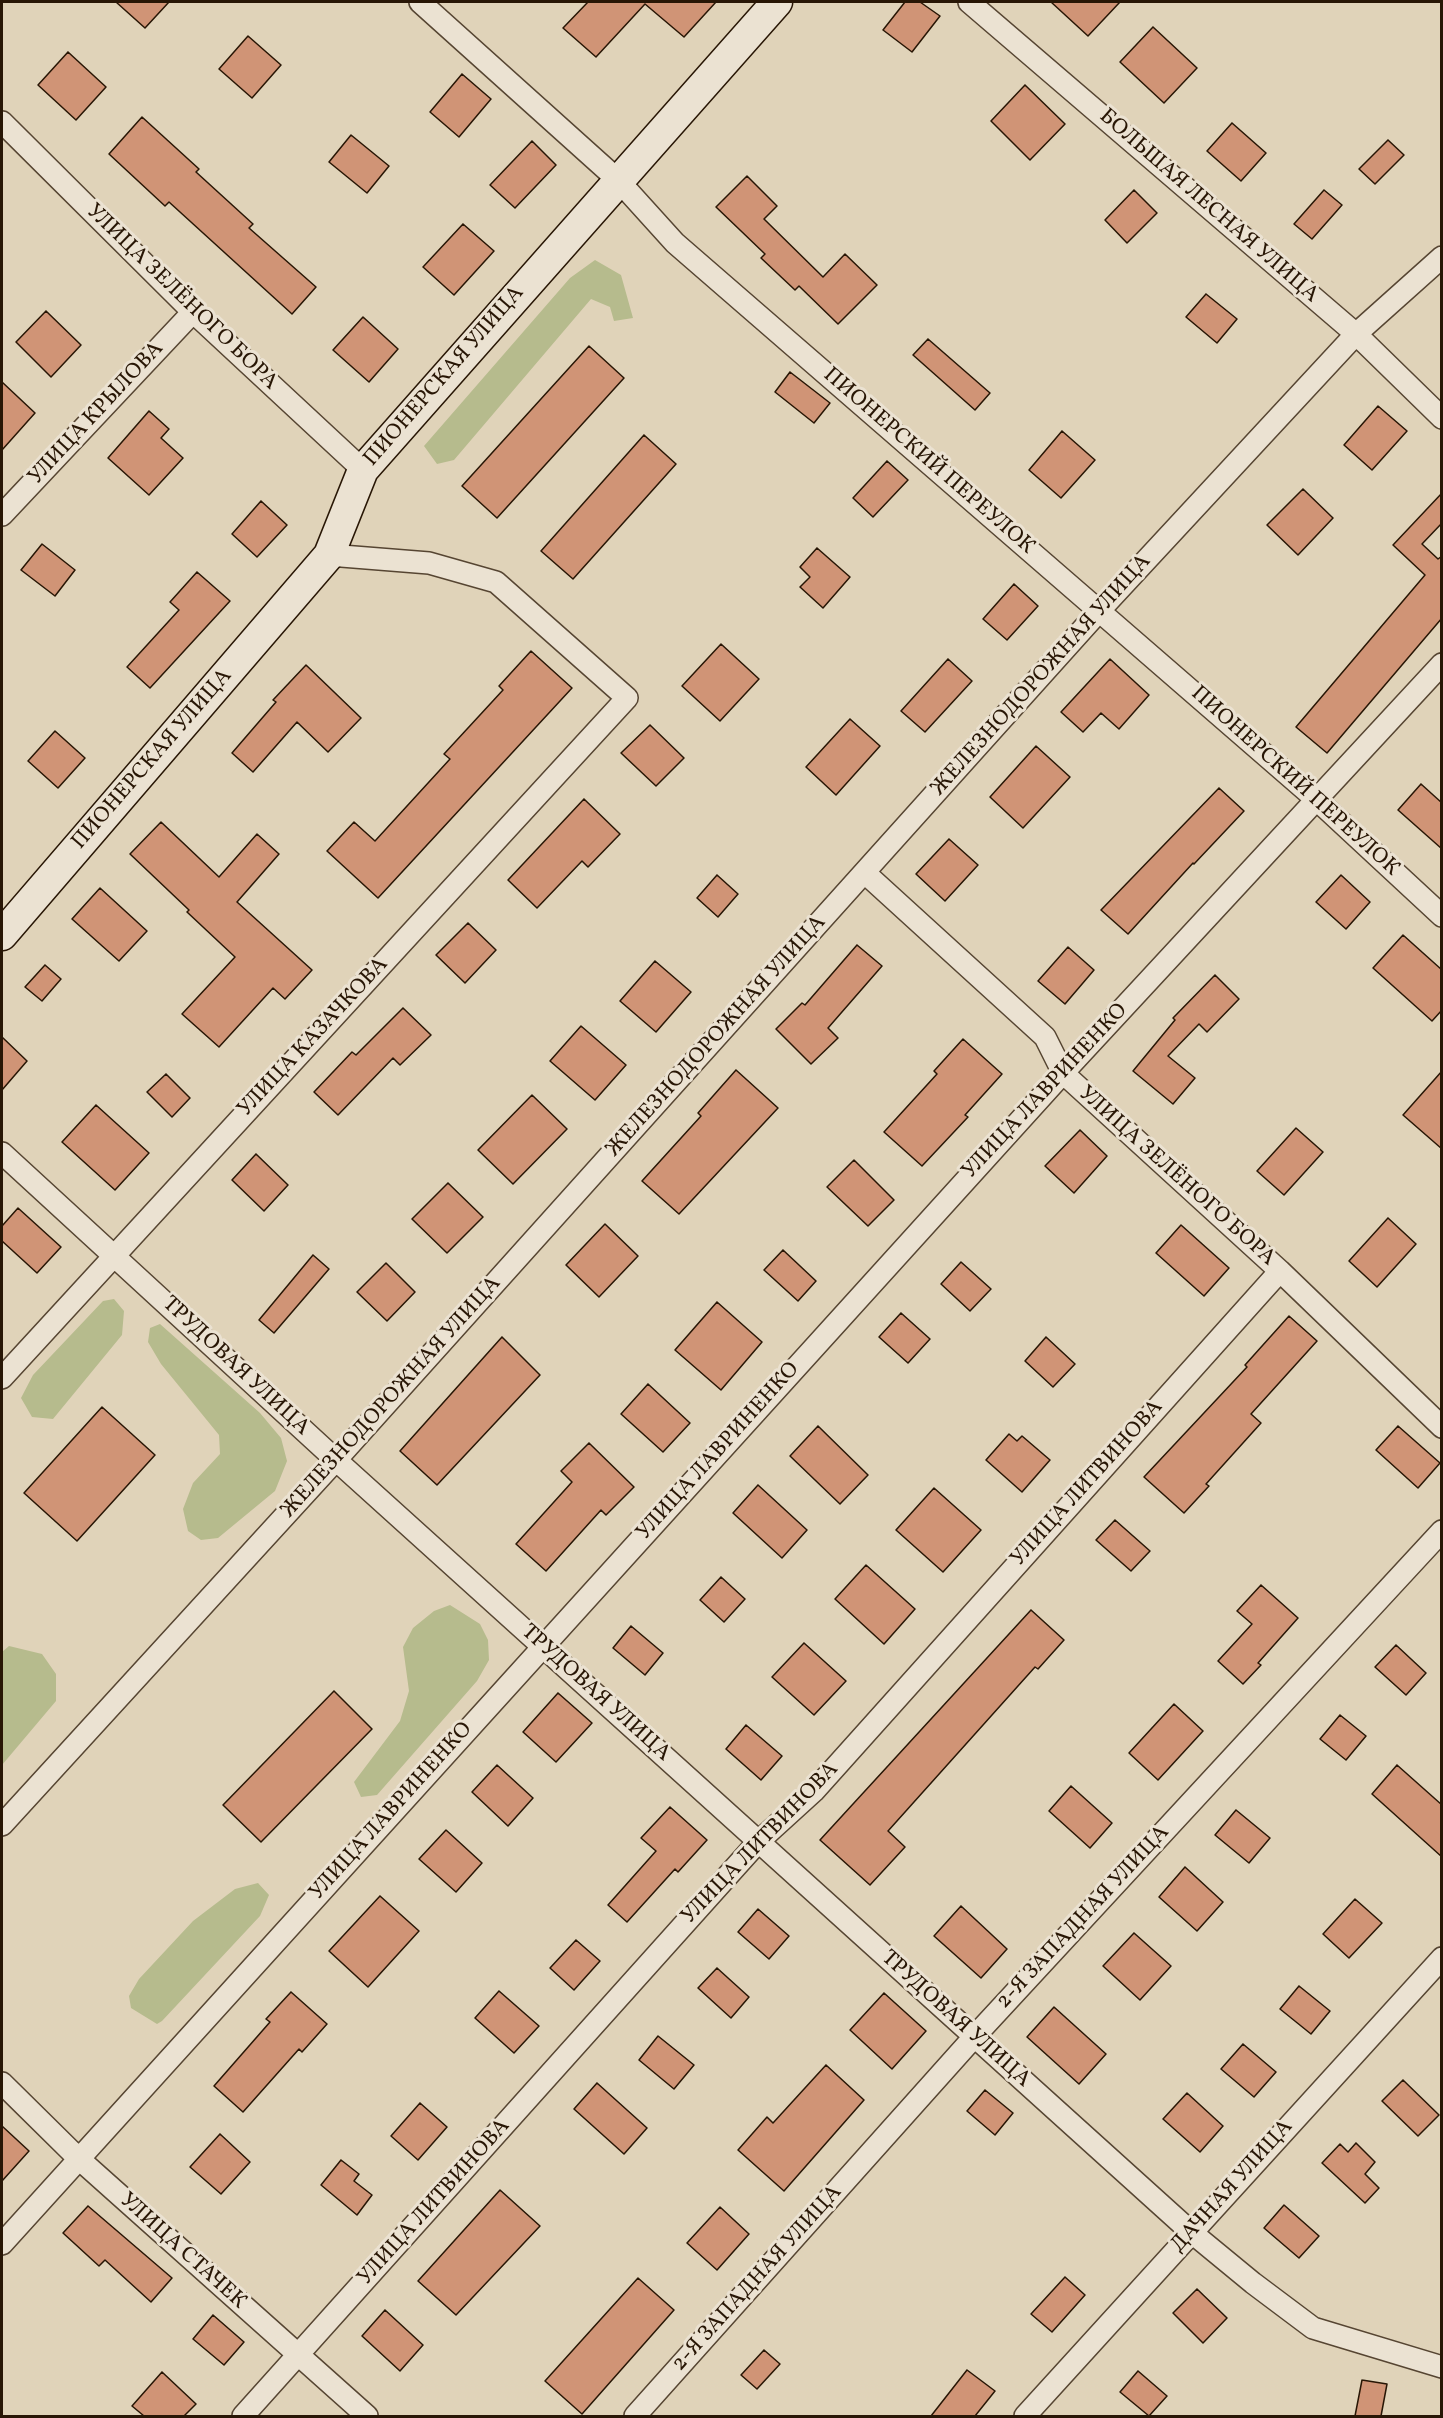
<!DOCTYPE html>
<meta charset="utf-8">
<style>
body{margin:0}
#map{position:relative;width:1443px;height:2418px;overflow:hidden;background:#e0d3b9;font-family:Vollkorn,serif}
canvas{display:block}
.frame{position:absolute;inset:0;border:3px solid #281605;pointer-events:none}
</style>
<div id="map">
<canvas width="1443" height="2418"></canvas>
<div class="frame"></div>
</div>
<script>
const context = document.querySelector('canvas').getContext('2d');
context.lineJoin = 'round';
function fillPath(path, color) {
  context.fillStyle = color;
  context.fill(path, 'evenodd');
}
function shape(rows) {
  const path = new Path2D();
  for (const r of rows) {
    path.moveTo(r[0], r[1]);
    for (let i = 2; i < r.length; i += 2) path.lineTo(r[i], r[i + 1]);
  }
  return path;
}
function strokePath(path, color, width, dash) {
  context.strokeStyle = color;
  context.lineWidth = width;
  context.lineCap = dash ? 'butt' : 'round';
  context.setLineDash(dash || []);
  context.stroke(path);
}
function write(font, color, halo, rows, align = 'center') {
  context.font = font + ' Vollkorn,serif';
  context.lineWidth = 6;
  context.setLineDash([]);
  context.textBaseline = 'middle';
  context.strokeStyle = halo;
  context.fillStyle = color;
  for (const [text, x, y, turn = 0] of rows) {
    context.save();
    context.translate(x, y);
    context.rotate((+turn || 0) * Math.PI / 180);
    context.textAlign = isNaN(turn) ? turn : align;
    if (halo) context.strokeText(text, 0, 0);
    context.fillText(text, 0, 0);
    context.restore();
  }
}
fillPath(shape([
 [595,260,621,275,633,318,614,321,610,307,591,299,454,460,437,464,424,446,570,278],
 [114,1299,124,1311,122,1335,53,1419,32,1417,21,1398,33,1375,103,1301],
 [160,1324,260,1413,281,1438,287,1461,275,1491,218,1538,201,1540,188,1531,183,1509,193,1483,220,1454,219,1435,161,1364,148,1342,150,1328],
 [450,1605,480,1624,488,1640,489,1660,477,1681,377,1795,361,1797,354,1782,400,1721,409,1691,403,1647,413,1628,434,1611],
 [9,1646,42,1654,56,1674,56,1701,2,1765,2,1652],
 [258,1883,269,1895,260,1916,162,2021,157,2024,131,2008,129,1996,139,1979,193,1921,235,1889]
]), '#b6bb8d');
const building = shape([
 [116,2,169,2,145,28,116,2],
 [588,2,716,2,684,37,645,4,596,57,563,28,588,2],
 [905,2,920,2,940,16,912,52,883,30,905,2],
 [1051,2,1120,2,1088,36,1051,2],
 [1153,27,1197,68,1164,103,1120,62,1153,27],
 [248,36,281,65,252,98,219,69,248,36],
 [68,52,106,87,76,120,38,85,68,52],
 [462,74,491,99,459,137,430,112,462,74],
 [1025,85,1065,124,1030,160,991,121,1025,85],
 [142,117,199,169,196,172,253,224,249,228,316,287,292,314,169,202,165,206,109,154,142,117],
 [1232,123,1266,153,1241,181,1207,151,1232,123],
 [351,135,389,166,367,193,329,162,351,135],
 [1388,140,1404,155,1375,184,1359,169,1388,140],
 [532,141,556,165,515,208,490,185,532,141],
 [747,176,777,206,764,219,823,277,845,254,877,285,838,324,799,286,795,290,761,258,765,254,716,207,747,176],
 [1134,190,1157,213,1127,243,1105,220,1134,190],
 [1324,190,1342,205,1312,239,1294,224,1324,190],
 [463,224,494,251,454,295,423,267,463,224],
 [1206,294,1237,319,1217,343,1186,317,1206,294],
 [46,311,81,345,51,377,16,342,46,311],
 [363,317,398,349,369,382,333,350,363,317],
 [928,339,990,393,975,410,913,355,928,339],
 [589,346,624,378,497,518,462,486,589,346],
 [790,372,830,403,814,423,775,392,790,372],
 [2,382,35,413,2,450,2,382],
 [1378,406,1407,431,1372,470,1344,445,1378,406],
 [149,411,169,429,161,438,183,458,149,495,108,458,149,411],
 [1062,431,1095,460,1061,498,1029,470,1062,431],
 [644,435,676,464,573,579,541,551,644,435],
 [887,461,908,480,873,517,853,498,887,461],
 [1303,489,1333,518,1298,555,1267,525,1303,489],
 [1442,493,1442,523,1422,544,1438,559,1442,556,1442,618,1327,753,1296,727,1425,575,1393,545,1442,493],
 [261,501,287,525,257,557,232,534,261,501],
 [42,544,75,570,55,596,21,570,42,544],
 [817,548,850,577,823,608,800,587,810,577,800,567,817,548],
 [197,572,230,601,150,688,127,667,179,610,170,602,197,572],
 [1014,584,1038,606,1007,640,983,619,1014,584],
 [721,644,759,679,720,721,682,686,721,644],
 [531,651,572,688,378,898,327,851,354,822,375,841,450,759,444,754,503,690,499,686,531,651],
 [948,659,972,681,925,732,901,711,948,659],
 [1110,659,1149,695,1119,729,1101,713,1083,732,1061,712,1110,659],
 [306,665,361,718,328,752,297,722,253,772,232,753,276,702,273,700,306,665],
 [850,719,880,746,836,795,806,767,850,719],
 [650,725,684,758,656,786,621,753,650,725],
 [55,731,85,758,58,788,28,761,55,731],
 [1036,746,1070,777,1023,828,990,797,1036,746],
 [1421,784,1442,803,1442,849,1398,810,1421,784],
 [1219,788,1244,811,1194,864,1193,863,1128,934,1101,910,1219,788],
 [584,799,620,834,588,867,582,861,537,908,508,880,584,799],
 [161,822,219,877,257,834,279,854,237,902,312,970,285,999,273,988,219,1047,182,1014,235,957,187,912,189,910,130,854,161,822],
 [949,839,978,865,945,901,916,874,949,839],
 [717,875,738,894,718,917,697,898,717,875],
 [1341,875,1370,902,1346,929,1316,902,1341,875],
 [100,888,147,931,119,961,72,919,100,888],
 [468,923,496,950,465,983,436,955,468,923],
 [1403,935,1442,970,1442,1010,1432,1021,1373,968,1403,935],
 [857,945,882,966,828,1028,838,1038,811,1064,776,1029,802,1003,805,1005,857,945],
 [1068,947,1094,970,1065,1004,1038,981,1068,947],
 [655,961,691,992,656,1032,620,1001,655,961],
 [45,965,61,979,42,1001,25,987,45,965],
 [1215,975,1239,999,1207,1032,1199,1024,1168,1056,1195,1078,1173,1104,1133,1071,1175,1020,1173,1018,1215,975],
 [403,1008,431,1035,400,1065,393,1058,338,1115,314,1092,352,1052,356,1055,403,1008],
 [581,1026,626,1065,595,1100,550,1061,581,1026],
 [2,1037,27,1061,2,1090,2,1037],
 [963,1039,1002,1074,965,1115,968,1117,922,1166,884,1132,937,1074,934,1071,963,1039],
 [736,1070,778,1108,679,1214,642,1181,701,1116,698,1113,736,1070],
 [1442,1071,1442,1149,1403,1115,1442,1071],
 [166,1074,190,1098,172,1117,147,1092,166,1074],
 [532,1095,567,1129,513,1184,478,1150,532,1095],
 [96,1105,149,1153,115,1190,62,1142,96,1105],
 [1296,1128,1323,1152,1284,1195,1257,1171,1296,1128],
 [1080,1130,1107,1156,1074,1193,1045,1166,1080,1130],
 [256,1154,288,1185,264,1211,232,1180,256,1154],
 [854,1160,894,1200,868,1226,827,1187,854,1160],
 [448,1183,483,1217,447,1253,412,1219,448,1183],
 [18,1208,61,1247,37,1273,2,1241,2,1226,18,1208],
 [1388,1218,1416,1244,1377,1287,1349,1261,1388,1218],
 [605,1224,638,1256,599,1297,566,1265,605,1224],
 [1181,1225,1229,1268,1204,1296,1156,1253,1181,1225],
 [783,1250,816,1281,798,1301,764,1270,783,1250],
 [313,1255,329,1269,274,1333,259,1320,313,1255],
 [961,1262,991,1289,970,1311,941,1284,961,1262],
 [386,1263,415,1292,387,1321,357,1292,386,1263],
 [717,1302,762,1342,721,1390,675,1350,717,1302],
 [901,1313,930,1339,908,1363,879,1337,901,1313],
 [1289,1316,1317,1341,1251,1414,1261,1423,1206,1484,1209,1486,1184,1513,1144,1477,1247,1367,1245,1365,1289,1316],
 [502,1337,540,1375,437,1485,400,1451,502,1337],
 [1046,1337,1075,1364,1053,1387,1025,1361,1046,1337],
 [648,1384,690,1423,663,1452,621,1414,648,1384],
 [102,1407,155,1455,77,1541,24,1493,102,1407],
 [818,1426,868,1475,840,1504,790,1456,818,1426],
 [1398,1426,1440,1463,1418,1488,1376,1450,1398,1426],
 [1009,1434,1017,1441,1022,1436,1050,1460,1022,1492,986,1460,1009,1434],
 [589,1443,634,1487,606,1515,601,1510,546,1571,516,1544,572,1482,561,1471,589,1443],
 [758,1485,807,1530,782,1558,733,1513,758,1485],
 [934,1488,981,1530,943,1572,896,1530,934,1488],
 [1115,1520,1150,1551,1131,1571,1096,1540,1115,1520],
 [866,1565,915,1609,884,1644,835,1599,866,1565],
 [721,1577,745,1599,724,1622,700,1600,721,1577],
 [1261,1585,1298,1618,1258,1663,1261,1665,1243,1684,1218,1661,1252,1624,1237,1611,1261,1585],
 [1031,1610,1064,1640,1038,1669,1035,1667,888,1831,905,1847,870,1885,820,1840,1031,1610],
 [631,1626,663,1653,645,1675,613,1648,631,1626],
 [804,1643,846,1681,814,1715,772,1677,804,1643],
 [1396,1645,1426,1673,1406,1695,1375,1667,1396,1645],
 [334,1691,372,1729,261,1842,223,1805,334,1691],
 [558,1693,592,1723,556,1762,523,1732,558,1693],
 [1174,1704,1203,1731,1158,1780,1129,1753,1174,1704],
 [1340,1715,1366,1736,1346,1760,1320,1739,1340,1715],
 [746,1725,782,1756,761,1780,726,1749,746,1725],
 [497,1765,533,1798,508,1826,472,1792,497,1765],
 [1397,1765,1442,1805,1442,1857,1372,1794,1397,1765],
 [1071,1786,1112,1823,1090,1848,1049,1811,1071,1786],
 [670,1807,707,1840,678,1872,675,1869,627,1922,608,1905,656,1851,641,1838,670,1807],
 [1236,1810,1270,1838,1249,1863,1215,1835,1236,1810],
 [446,1830,482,1863,456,1892,419,1859,446,1830],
 [1185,1867,1223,1902,1197,1931,1159,1897,1185,1867],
 [380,1896,419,1931,368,1987,329,1951,380,1896],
 [1355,1899,1382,1923,1349,1958,1323,1934,1355,1899],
 [961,1906,1007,1949,981,1978,934,1936,961,1906],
 [758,1909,789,1936,769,1959,738,1932,758,1909],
 [1134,1933,1171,1966,1140,2000,1103,1966,1134,1933],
 [576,1940,600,1961,574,1990,550,1968,576,1940],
 [717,1968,749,1997,731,2018,698,1988,717,1968],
 [1299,1986,1330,2011,1311,2034,1280,2009,1299,1986],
 [499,1991,539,2026,514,2053,475,2018,499,1991],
 [291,1992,327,2024,302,2052,299,2049,243,2112,214,2086,270,2022,266,2019,291,1992],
 [884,1993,926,2031,892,2069,850,2030,884,1993],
 [1054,2007,1106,2054,1079,2084,1027,2037,1054,2007],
 [658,2036,694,2065,674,2089,639,2060,658,2036],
 [1243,2044,1276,2072,1254,2097,1221,2069,1243,2044],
 [826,2065,864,2100,784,2191,738,2150,767,2117,773,2123,826,2065],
 [1403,2080,1439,2115,1418,2136,1382,2101,1403,2080],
 [597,2083,647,2128,624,2154,574,2109,597,2083],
 [985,2090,1013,2113,995,2135,967,2111,985,2090],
 [1187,2093,1223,2126,1200,2152,1163,2119,1187,2093],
 [420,2103,447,2127,418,2160,391,2136,420,2103],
 [2,2126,29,2151,2,2181,2,2126],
 [220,2134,250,2162,221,2194,190,2167,220,2134],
 [1356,2143,1375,2162,1365,2174,1379,2188,1365,2203,1322,2163,1340,2144,1348,2152,1356,2143],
 [341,2160,359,2174,354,2181,372,2195,357,2215,321,2185,341,2160],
 [500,2190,540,2226,456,2315,418,2281,500,2190],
 [1284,2205,1319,2236,1299,2258,1264,2228,1284,2205],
 [88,2206,172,2278,151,2302,105,2260,99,2266,63,2233,88,2206],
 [720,2207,749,2234,717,2270,687,2243,720,2207],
 [1065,2277,1085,2295,1052,2332,1031,2314,1065,2277],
 [638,2278,674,2310,582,2414,545,2381,638,2278],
 [1197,2289,1227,2318,1203,2343,1173,2313,1197,2289],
 [385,2310,423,2345,400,2371,362,2336,385,2310],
 [213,2315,244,2342,224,2365,193,2339,213,2315],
 [764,2350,780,2364,757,2389,741,2375,764,2350],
 [967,2370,995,2391,975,2416,931,2416,967,2370],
 [1138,2371,1167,2396,1149,2416,1120,2392,1138,2371],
 [162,2372,196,2404,184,2416,144,2416,132,2406,162,2372],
 [1362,2380,1387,2384,1381,2416,1355,2416,1362,2380]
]);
fillPath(building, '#d09476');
strokePath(building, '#281605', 1.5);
const street = shape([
 [420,2,618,180,675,243,1317,800,1442,916],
 [969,2,1356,334,1442,418],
 [2,122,193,312,363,470],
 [2,515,193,312],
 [865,873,1045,1037,1063,1073,1280,1271,1442,1427],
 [2,1153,336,1460,1191,2232,1253,2283,1313,2328,1442,2367],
 [2,1378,627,698,496,582,429,563,329,555],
 [2,1825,336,1460,1100,610,1356,334,1442,257],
 [2,2083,78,2158,367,2416],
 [2,2244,1063,1073,1442,664],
 [243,2416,758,1842,814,1791,1280,1271],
 [635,2416,974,2037,1442,1531],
 [1025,2416,1442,1958]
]);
const secondary = shape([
 [2,935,329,555,363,470,777,2]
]);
strokePath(street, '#564532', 24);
strokePath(secondary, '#281605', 33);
strokePath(street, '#ebe2d2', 21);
strokePath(secondary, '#ebe2d2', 30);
write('22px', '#281605', '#ebe2d2', [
 ["БОЛЬШАЯ ЛЕСНАЯ УЛИЦА",1208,207,41],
 ["УЛИЦА ЗЕЛЁНОГО БОРА",181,298,44],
 ["ПИОНЕРСКАЯ УЛИЦА",445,377,-49],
 ["УЛИЦА КРЫЛОВА",97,414,-47],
 ["ПИОНЕРСКИЙ ПЕРЕУЛОК",928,462,41],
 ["ЖЕЛЕЗНОДОРОЖНАЯ УЛИЦА",1042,676,-48],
 ["ПИОНЕРСКАЯ УЛИЦА",153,760,-49],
 ["ПИОНЕРСКИЙ ПЕРЕУЛОК",1294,782,42],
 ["ЖЕЛЕЗНОДОРОЖНАЯ УЛИЦА",717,1037,-48],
 ["УЛИЦА КАЗАЧКОВА",314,1038,-47],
 ["УЛИЦА ЛАВРИНЕНКО",1046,1092,-47],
 ["УЛИЦА ЗЕЛЁНОГО БОРА",1176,1177,42],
 ["ТРУДОВАЯ УЛИЦА",235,1367,43],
 ["ЖЕЛЕЗНОДОРОЖНАЯ УЛИЦА",392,1398,-48],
 ["УЛИЦА ЛАВРИНЕНКО",719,1452,-48],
 ["УЛИЦА ЛИТВИНОВА",1088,1484,-48],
 ["ТРУДОВАЯ УЛИЦА",595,1694,42],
 ["УЛИЦА ЛАВРИНЕНКО",392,1812,-48],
 ["УЛИЦА ЛИТВИНОВА",761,1844,-46],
 ["2-Я ЗАПАДНАЯ УЛИЦА",1084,1918,-47],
 ["ТРУДОВАЯ УЛИЦА",955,2020,42],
 ["ДАЧНАЯ УЛИЦА",1233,2187,-48],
 ["УЛИЦА ЛИТВИНОВА",435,2203,-48],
 ["УЛИЦА СТАЧЕК",182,2252,42],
 ["2-Я ЗАПАДНАЯ УЛИЦА",758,2279,-48]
]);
</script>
